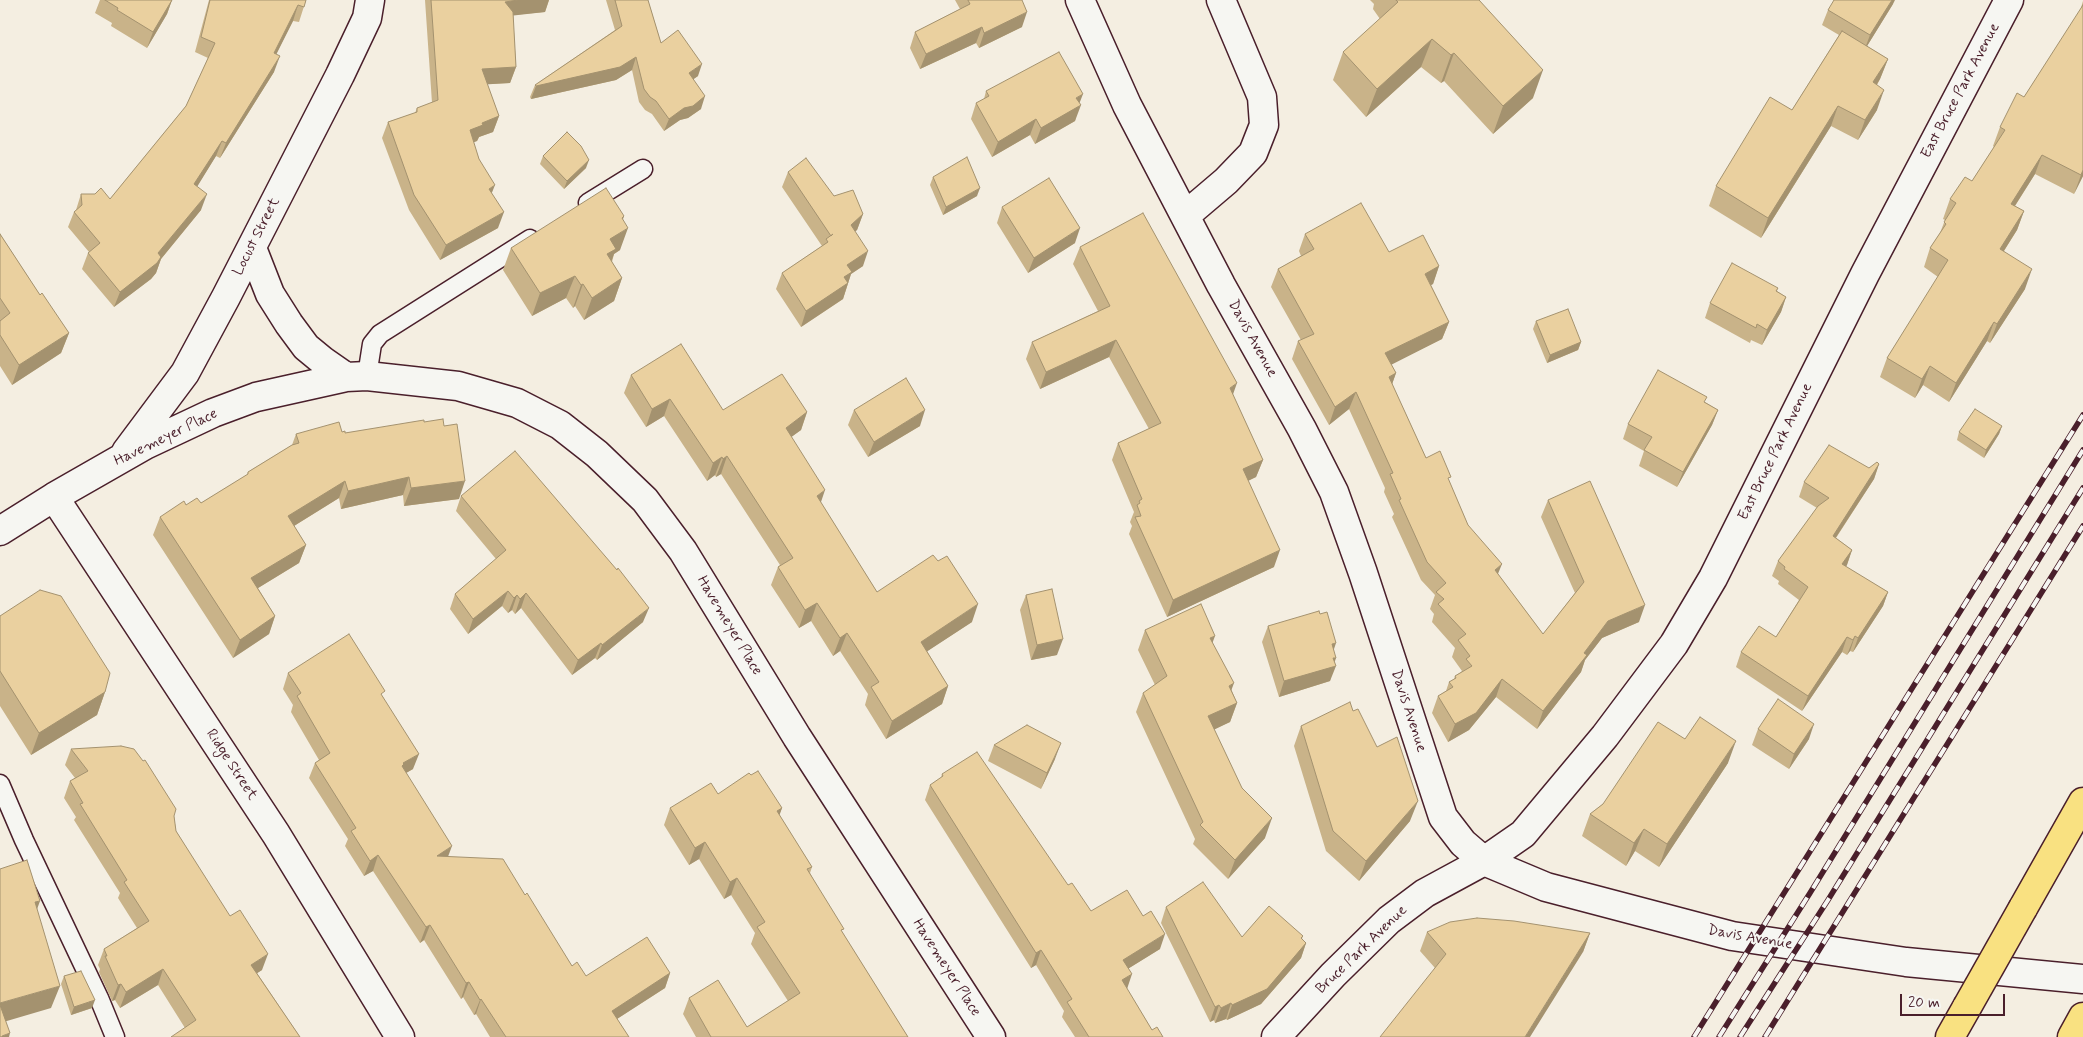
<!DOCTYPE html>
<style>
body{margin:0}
#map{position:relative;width:2083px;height:1037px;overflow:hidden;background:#f4eee1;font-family:Mynerve,sans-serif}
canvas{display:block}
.scale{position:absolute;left:1900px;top:994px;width:105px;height:22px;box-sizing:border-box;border:2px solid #4a1f2b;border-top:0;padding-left:6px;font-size:15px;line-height:18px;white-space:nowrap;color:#4a1f2b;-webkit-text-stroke:4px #f6f6f2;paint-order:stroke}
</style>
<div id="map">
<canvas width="2083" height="1037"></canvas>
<div class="scale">20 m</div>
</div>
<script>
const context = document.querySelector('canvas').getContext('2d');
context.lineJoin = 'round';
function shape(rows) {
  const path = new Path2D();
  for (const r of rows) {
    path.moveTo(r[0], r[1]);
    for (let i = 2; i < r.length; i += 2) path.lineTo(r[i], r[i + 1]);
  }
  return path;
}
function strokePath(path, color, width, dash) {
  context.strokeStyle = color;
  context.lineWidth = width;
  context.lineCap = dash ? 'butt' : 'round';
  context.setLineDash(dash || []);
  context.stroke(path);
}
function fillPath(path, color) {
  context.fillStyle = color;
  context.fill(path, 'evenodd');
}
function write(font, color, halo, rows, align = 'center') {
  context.font = font + ' Mynerve,sans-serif';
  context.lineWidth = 4;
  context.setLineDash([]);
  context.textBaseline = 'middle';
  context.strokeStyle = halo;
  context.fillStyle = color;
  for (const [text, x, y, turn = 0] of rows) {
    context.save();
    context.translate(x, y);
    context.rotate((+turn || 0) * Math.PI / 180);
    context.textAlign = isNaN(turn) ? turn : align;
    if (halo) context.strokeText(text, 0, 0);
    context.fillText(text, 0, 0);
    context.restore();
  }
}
const service = shape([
 [588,203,643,169],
 [367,376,372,344,380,334,530,239],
 [0,784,24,840,99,998,115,1037]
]);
const minor = shape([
 [1080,0,1127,105,1221,285,1302,429,1334,492,1363,573,1443,817,1463,843,1484,861,1546,887,1732,936,1906,962,2083,979],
 [1186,215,1226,181,1253,153,1264,125,1262,97,1221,0],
 [252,248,270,294,289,324,306,347,323,361,346,377],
 [126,452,185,373,226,297,340,75,367,18,370,0],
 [54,497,276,834,400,1037],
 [0,531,54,497,145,445,213,413,256,397,346,377,367,376,458,386,517,403,560,425,597,454,645,500,683,551,797,737,991,1037],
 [1276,1037,1333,975,1389,920,1425,893,1484,861,1523,834,1605,736,1674,644,1713,578,1865,274,2009,0]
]);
const motorway = shape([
 [2023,908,2083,802],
 [1950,1037,1967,1007],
 [2072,1037,2083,1017]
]);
strokePath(service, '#4a1f2b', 21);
strokePath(minor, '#4a1f2b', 31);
strokePath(motorway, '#4a1f2b', 31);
strokePath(service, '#f6f6f2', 18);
strokePath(minor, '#f6f6f2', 28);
strokePath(motorway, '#f9e181', 28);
const rail = shape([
 [1694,1037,2083,415],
 [1719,1037,1810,893,2083,450],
 [1740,1037,1828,900,2083,488],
 [1765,1037,2083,526]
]);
strokePath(rail, '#4a1f2b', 5.5);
strokePath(rail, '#f6f6f2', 4, [11]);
const motorwayBridge = shape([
 [1967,1007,2023,908]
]);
strokePath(motorwayBridge, '#4a1f2b', 31, []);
strokePath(motorwayBridge, '#f9e181', 28);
fillPath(shape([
 [100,0,172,0,167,14,147,48,111,26,112,23,95,13],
 [209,0,306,0,299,22,293,21,276,54,274,72,220,158,216,156,197,186,201,210,161,259,156,273,151,279,114,307,82,269,88,253,89,252,68,227,74,212,76,210,81,194,110,199,186,106,208,58,195,52],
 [425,0,549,0,545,12,513,15,516,67,510,83,487,84,499,116,493,132,479,137,477,141,473,142,479,159,492,194,498,228,440,260,409,210,382,138,388,122,415,113,417,108,432,103],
 [606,0,648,0,661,43,698,76,693,79,701,109,688,118,680,120,664,131,652,114,645,110,639,102,632,70,616,80,531,99,530,97,535,85,615,30],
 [955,0,1022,0,1022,27,979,48,976,43,920,69,910,48,915,32,960,9],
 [1370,0,1479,0,1533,98,1493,134,1444,81,1441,83,1421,67,1366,117,1333,80,1343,52,1380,19,1373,9,1374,4],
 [2083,1,2083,176,2074,194,2035,174,2015,206,2024,211,2017,230,2004,251,2025,289,1990,343,1987,341,1949,402,1923,385,1915,398,1880,377,1887,358,1938,277,1924,267,1930,248,1940,233,1945,220,1943,219,1950,199,1972,181,1994,147,1993,146,2000,127,2024,97,2080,11],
 [1893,4,1867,46,1888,59,1880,79,1877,85,1877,110,1858,140,1831,126,1761,238,1709,206,1716,186,1792,110,1839,35,1822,25,1828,10],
 [986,91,1079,103,1075,121,1035,144,1030,135,992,157,971,119,976,103,984,99],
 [543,156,586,168,564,189,540,164],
 [788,172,834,196,863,214,857,230,855,231,863,266,851,274,843,299,801,327,776,289,782,273,822,246,782,187],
 [933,177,977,196,943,215,930,185],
 [1002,207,1075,243,1028,273,997,223],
 [624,216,623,219,620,250,614,254,612,262,622,278,614,301,584,320,575,306,573,308,566,298,532,316,503,270,511,248],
 [0,234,40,295,69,333,61,353,12,385,0,366],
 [1305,234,1389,252,1439,266,1433,284,1431,285,1449,322,1442,339,1391,364,1396,373,1392,384,1426,458,1449,481,1468,525,1498,574,1543,634,1575,593,1541,517,1548,500,1639,622,1602,638,1585,660,1581,672,1537,729,1496,697,1469,730,1448,742,1432,713,1438,696,1446,691,1449,682,1454,679,1455,676,1461,672,1462,671,1452,657,1455,648,1432,622,1434,614,1430,609,1435,595,1421,580,1392,517,1394,514,1384,492,1385,488,1349,409,1329,425,1292,359,1298,341,1301,340,1271,287,1278,269,1301,256,1299,251],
 [1080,247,1233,395,1263,460,1256,477,1248,481,1274,567,1167,617,1129,534,1132,526,1130,522,1134,512,1112,460,1118,443,1149,429,1109,357,1040,389,1026,359,1032,342,1098,311,1073,264],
 [1778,288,1777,291,1786,297,1781,312,1762,345,1751,340,1750,343,1705,318,1710,303],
 [1536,321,1581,342,1578,350,1547,363,1533,329],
 [631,375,723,410,807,412,801,430,791,437,821,503,877,592,972,622,927,651,948,686,942,704,886,739,865,705,868,694,840,651,833,656,811,621,799,628,771,585,778,567,780,565,721,474,716,477,715,475,707,481,664,416,646,427,624,393],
 [1705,402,1718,410,1712,425,1677,487,1639,466,1644,451,1623,439,1628,424],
 [854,410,920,426,868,457,848,425],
 [424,422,444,426,459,499,404,506,403,495,341,509,339,498,294,526,306,545,299,563,258,588,275,616,269,634,233,658,153,535,160,517,186,505,201,503,247,475,248,472,292,445,296,434,342,432,345,433],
 [2002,426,1999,434,1984,458,1957,440,1959,432],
 [1879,464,1874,479,1836,538,1852,550,1846,567,1888,592,1883,606,1853,652,1850,651,1847,655,1842,652,1802,711,1736,667,1741,652,1776,637,1799,600,1778,584,1779,581,1772,576,1778,561,1817,508,1799,497,1804,482,1869,468],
 [461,496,643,622,597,660,595,658,572,675,521,608,515,614,512,610,508,613,502,606,468,634,450,609,455,594,496,559,456,511],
 [1026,595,1057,655,1031,660,1020,610],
 [1320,614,1334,650,1334,662,1330,681,1279,697,1262,642,1268,626],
 [0,616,105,692,97,715,31,755,0,706],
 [1145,630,1212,643,1237,703,1230,722,1214,729,1265,838,1228,879,1193,844,1195,839,1136,712,1143,693,1155,685,1138,650],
 [288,673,383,697,413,769,406,773,448,857,525,895,572,966,586,976,670,973,665,988,617,1019,629,1037,490,1037,476,1014,474,1015,463,997,461,999,424,940,420,943,373,871,364,876,345,846,348,839,309,778,315,763,319,760,291,712,293,705,283,689],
 [1353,711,1410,821,1359,881,1326,851,1294,746,1301,726],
 [1758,729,1809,739,1789,769,1752,745],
 [1685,739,1728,763,1659,867,1635,851,1626,866,1582,836,1590,814],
 [994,745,1055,759,1041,789,988,761],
 [71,749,174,816,176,831,262,970,257,973,300,1037,185,1028,158,985,120,1008,115,1000,112,1001,99,972,100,969,98,965,104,949,137,928,118,898,120,893,74,820,76,817,64,798,70,781,75,778,65,765],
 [942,774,1068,885,1091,911,1160,949,1129,968,1127,989,1152,1030,1163,1037,1075,1037,1062,1017,1064,1011,1036,965,1031,968,925,800,930,785,941,778],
 [718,794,782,808,779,815,812,867,810,873,842,932,908,1037,696,1037,683,1014,689,998,747,1027,788,1001,751,944,755,933,731,895,724,899,699,859,689,865,664,825,670,808],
 [1166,907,1242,937,1303,936,1302,939,1306,943,1301,958,1261,1004,1227,1020,1226,1019,1215,1023,1214,1020,1210,1022,1161,923],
 [1427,932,1590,933,1583,952,1435,968,1420,951],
 [64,976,92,1008,71,1015,61,984]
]), '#c9b389');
fillPath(shape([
 [172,0,167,14,147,48,153,32],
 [518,0,549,0,545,12,500,17,505,2],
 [1892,0,1895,0,1893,4,1864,51,1870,35],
 [298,5,293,21,269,69,274,53],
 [1027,12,1022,27,979,48,984,33],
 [982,27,976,43,920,69,926,54],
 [1432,39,1421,67,1366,117,1377,89],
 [1454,53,1444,81,1441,83,1451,55],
 [280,56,274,72,220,158,226,143],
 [636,57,632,70,616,80,531,99,536,86],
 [1888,59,1880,79,1866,102,1873,82],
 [702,64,698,76,684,86,689,73],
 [516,67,510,83,476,85,482,69],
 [1543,70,1533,98,1493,134,1503,106],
 [1884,90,1877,110,1858,140,1865,120],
 [1083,94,1078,107,1081,105,1075,121,1035,144,1041,128,1076,98],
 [705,96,701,109,688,118,680,120,664,131,669,119,684,108],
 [1838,106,1831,126,1761,238,1768,218],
 [499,116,493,132,479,137,477,141,464,146,470,130,482,123],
 [1036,119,1030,135,992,157,998,142],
 [222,141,216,156,189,200,194,184],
 [2042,155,2035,174,2004,223,2011,204],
 [589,160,586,168,564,189,567,181],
 [2083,170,2083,176,2074,194,2081,175],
 [495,185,489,200,489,189],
 [980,188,977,196,943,215,946,207],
 [207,194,201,210,161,259,156,273,151,279,114,307,120,292,158,253],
 [2024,211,2017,230,1993,268,2000,249],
 [504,212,498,228,440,260,446,245],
 [863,214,857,230,845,240,851,225],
 [624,216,617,235,628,228,620,250,614,254,608,271,599,277,610,239,622,218],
 [1080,228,1075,243,1028,273,1034,258],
 [868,251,863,266,851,274,843,299,801,327,806,311,847,265],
 [1439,266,1433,284,1419,291,1425,274],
 [2032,269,2025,289,1990,343,1997,324],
 [575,276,566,298,532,316,540,293],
 [622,278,614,301,584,320,592,298],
 [583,284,575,306,573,308,581,285],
 [1786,297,1781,312,1762,345,1767,330],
 [1449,322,1442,339,1379,371,1385,353],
 [1994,322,1987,341,1949,402,1956,383],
 [69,333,61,353,12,385,19,365],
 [1116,340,1109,357,1040,389,1046,372],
 [1581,342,1578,350,1547,363,1550,355],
 [1930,366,1923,385,1915,398,1922,379],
 [1396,373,1390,390,1389,377],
 [1237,383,1231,400,1230,388],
 [1356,392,1349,409,1329,425,1335,407],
 [670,399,664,416,646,427,652,409],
 [925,410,920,426,868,457,874,442],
 [1718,410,1712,425,1677,487,1683,472],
 [807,412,801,430,779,446,786,428],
 [2002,426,1999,434,1984,458,1986,450],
 [727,456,721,474,716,477,723,459],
 [722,457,715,475,707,481,713,463],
 [1263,460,1256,477,1237,486,1243,469],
 [1879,464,1874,479,1827,551,1833,536],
 [409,477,403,495,341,509,348,491],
 [345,481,339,498,281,534,288,516],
 [465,481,459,499,404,506,411,488],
 [825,490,819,508,817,496],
 [306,545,299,563,245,596,251,578],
 [1280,550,1274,567,1167,617,1173,600],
 [1852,550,1847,565,1836,579,1842,564],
 [1502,564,1495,581,1495,570],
 [508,591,502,606,468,634,473,619],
 [1888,592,1883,606,1853,652,1858,638],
 [526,593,521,608,515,614,520,599],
 [517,595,512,610,508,613,514,598],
 [817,603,811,621,799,628,805,610],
 [978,604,972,622,914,660,921,642],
 [1645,605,1639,622,1602,638,1585,660,1581,672,1537,729,1543,711,1584,653,1608,621],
 [649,608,643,622,597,660,602,645],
 [275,616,269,634,233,658,240,640],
 [847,633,840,651,833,656,840,638],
 [1215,636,1208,655,1210,638],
 [1855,636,1850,651,1847,655,1853,640],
 [1847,637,1842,652,1802,711,1808,696],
 [1063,639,1057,655,1031,660,1037,645],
 [601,643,595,658,572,675,578,660],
 [1336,643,1331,658,1332,644],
 [1333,658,1336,658,1333,667,1336,666,1330,681,1279,697,1284,681],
 [1502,679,1496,697,1469,730,1448,742,1455,724],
 [1234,683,1227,702,1229,686],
 [948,686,942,704,886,739,892,721],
 [105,692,97,715,31,755,39,733],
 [1237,703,1230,722,1201,736,1208,716],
 [1814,724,1809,739,1789,769,1794,754],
 [1736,741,1728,763,1659,867,1667,844],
 [1061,743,1055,759,1041,789,1047,773],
 [419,754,413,769,399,777,403,763],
 [1418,801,1410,821,1359,881,1366,861],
 [782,808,776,825,777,811],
 [1272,818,1265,838,1228,879,1235,860],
 [1644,829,1635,851,1626,866,1634,843],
 [705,842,699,859,689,865,695,848],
 [452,846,446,862,437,856],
 [378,855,373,871,364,876,370,861],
 [737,878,731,895,724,899,730,882],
 [40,901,32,923,35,902],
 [430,925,424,940,420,943,426,927],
 [1590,933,1583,952,1530,1037,1525,1037],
 [1165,934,1160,949,1118,975,1123,960],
 [1306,943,1301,958,1261,1004,1227,1020,1232,1005],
 [1041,950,1036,965,1031,968,1036,953],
 [268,954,262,970,245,981,251,965],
 [163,969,158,985,120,1008,126,992],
 [670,973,665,988,606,1026,612,1011],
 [1132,974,1127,989,1122,980],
 [469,982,463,997,461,999,466,983],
 [121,984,115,1000,112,1001,118,985],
 [60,986,51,1008,0,1023,0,1003],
 [481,999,476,1014,474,1015,480,1000],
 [95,1000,92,1008,71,1015,74,1007],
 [1231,1003,1226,1019,1215,1023,1221,1008],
 [1219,1005,1214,1020,1210,1022,1215,1007],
 [10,1033,9,1037,1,1037,2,1036]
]), '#a4926f');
const building = shape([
 [105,0,172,0,153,32,117,10,118,8,105,0],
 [210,0,306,0,304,7,298,5,274,53,280,56,226,143,222,141,194,184,207,194,158,253,161,257,157,263,120,292,88,253,100,243,74,212,82,205,81,194,95,194,101,188,110,199,186,106,215,43,201,37,210,0],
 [431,0,518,0,505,2,513,12,516,67,482,69,499,116,482,123,483,125,470,130,479,159,495,185,489,189,504,212,446,245,414,195,388,122,417,112,417,108,438,100,431,0],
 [615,0,648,0,661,43,678,30,702,64,689,73,705,96,693,106,684,108,669,119,656,101,650,97,644,89,636,57,620,67,536,86,535,85,622,26,615,0],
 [968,0,1022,0,1027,12,984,33,982,27,926,54,915,32,970,4,968,0],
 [1396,0,1479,0,1543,70,1503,106,1454,53,1451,55,1432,39,1377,89,1343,52,1398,2,1396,0],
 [1834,0,1892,0,1870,35,1828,10,1834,0],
 [2083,5,2083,170,2081,175,2042,155,2011,204,2024,211,2000,249,2032,269,1997,324,1994,322,1956,383,1930,366,1922,379,1887,358,1948,260,1930,248,1946,224,1944,222,1956,203,1950,199,1965,177,1972,181,2005,130,2000,127,2017,93,2024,97,2083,5],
 [1842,31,1888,59,1873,82,1884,90,1865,120,1838,106,1768,218,1716,186,1770,97,1792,110,1842,31],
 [1059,52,1083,94,1076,98,1081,105,1041,128,1036,119,998,142,976,103,989,96,986,91,1059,52],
 [567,132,581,146,589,160,567,181,543,156,567,132],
 [967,157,980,188,946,207,933,177,967,157],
 [806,158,834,196,853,190,863,214,851,225,868,251,847,265,852,272,844,277,848,283,806,311,782,273,828,242,826,239,833,234,831,236,788,172,806,158],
 [1049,178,1080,228,1034,258,1002,207,1049,178],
 [606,188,624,216,622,218,628,228,610,239,616,249,607,254,622,278,592,298,583,284,581,285,575,276,540,293,511,248,606,188],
 [1361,203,1389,252,1423,235,1439,266,1425,274,1449,322,1385,353,1396,373,1389,377,1426,458,1440,451,1451,477,1448,478,1468,525,1502,564,1495,570,1543,634,1584,582,1548,500,1590,481,1645,605,1608,621,1584,653,1587,655,1543,711,1502,679,1476,713,1455,724,1438,696,1453,687,1449,682,1456,678,1455,676,1472,666,1466,659,1470,656,1458,640,1466,634,1438,604,1444,599,1436,592,1446,583,1427,562,1399,500,1401,499,1390,474,1393,473,1356,392,1335,407,1298,341,1314,334,1278,269,1314,249,1305,234,1361,203],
 [1143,213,1237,383,1230,388,1263,460,1243,469,1280,550,1173,600,1135,517,1141,516,1137,505,1140,503,1139,501,1142,499,1118,443,1161,423,1116,340,1046,372,1032,342,1110,306,1080,247,1143,213],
 [0,234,40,295,42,293,69,333,19,365,0,335,0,321,10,313,0,298,0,234],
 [1732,263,1778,288,1776,291,1786,297,1767,330,1757,324,1756,328,1710,303,1732,263],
 [1568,309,1581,342,1550,355,1536,321,1568,309],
 [681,344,723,410,782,374,807,412,786,428,825,490,817,496,877,592,933,555,938,561,947,556,978,604,921,642,948,686,892,721,871,687,879,682,847,633,840,638,817,603,805,610,778,567,793,558,727,456,723,459,722,457,713,463,670,399,652,409,631,375,681,344],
 [1658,370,1707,397,1704,402,1718,410,1683,472,1644,450,1652,437,1628,424,1658,370],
 [906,378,925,410,874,442,854,410,906,378],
 [1975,409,2002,426,1986,450,1959,432,1975,409],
 [443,419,444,426,457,424,465,481,411,488,409,477,348,491,345,481,288,516,306,545,251,578,275,616,240,640,160,517,184,501,186,505,197,498,201,503,248,474,248,472,292,445,299,443,296,434,339,422,342,432,345,431,345,433,424,420,424,422,443,419],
 [1829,445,1869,468,1877,462,1879,464,1833,536,1852,550,1842,564,1888,592,1858,638,1855,636,1853,640,1847,637,1808,696,1741,652,1759,626,1776,637,1808,587,1784,569,1785,567,1778,561,1818,506,1829,498,1804,482,1829,445],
 [515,451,617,570,618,568,649,608,602,645,601,643,578,660,526,593,520,599,517,595,514,598,508,591,473,619,455,594,506,550,461,496,515,451],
 [1052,589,1063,639,1037,645,1026,595,1052,589],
 [40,590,61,596,110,673,105,692,39,733,0,671,0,616,40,590],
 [1201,604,1215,636,1210,638,1234,683,1229,686,1237,703,1208,716,1242,788,1272,818,1235,860,1200,825,1203,822,1143,693,1167,676,1145,630,1201,604],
 [1319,611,1320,614,1327,612,1336,643,1332,644,1336,658,1333,658,1336,666,1284,681,1268,626,1319,611],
 [349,634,385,691,381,694,419,754,403,763,404,764,402,766,452,846,437,856,503,859,525,895,527,893,572,966,577,962,586,976,647,937,670,973,612,1011,629,1037,506,1037,481,999,480,1000,469,982,466,983,430,925,426,927,378,855,370,861,351,831,356,828,315,763,330,753,297,696,301,693,288,673,349,634],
 [1778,699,1814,724,1794,754,1758,729,1778,699],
 [1350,702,1353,711,1358,709,1377,747,1397,737,1418,801,1366,861,1333,831,1301,726,1350,702],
 [1700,717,1736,741,1667,844,1644,829,1634,843,1590,814,1603,804,1658,722,1685,739,1700,717],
 [1027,725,1061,743,1047,773,994,745,1027,725],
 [121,746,134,749,143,761,145,760,176,809,174,816,176,831,230,916,240,910,268,954,251,965,300,1037,171,1037,196,1020,163,969,126,992,121,984,118,985,105,956,107,956,104,949,149,921,124,882,127,880,80,804,83,803,70,781,88,771,71,749,121,746],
 [977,752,1068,885,1072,883,1091,911,1127,890,1143,916,1151,911,1165,934,1123,960,1132,974,1122,980,1152,1030,1157,1027,1163,1037,1089,1037,1067,1002,1072,999,1041,950,1036,953,930,785,943,776,942,774,977,752],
 [758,771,782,808,777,811,812,867,807,869,844,929,841,930,908,1037,711,1037,689,998,718,980,747,1027,800,993,757,927,765,922,737,878,730,882,705,842,695,848,670,808,711,783,718,794,749,773,751,775,758,771],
 [27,860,40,901,35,902,60,986,0,1003,0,869,27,860],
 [1203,882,1242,937,1269,906,1303,936,1301,938,1306,943,1267,989,1232,1005,1231,1003,1221,1008,1219,1005,1215,1007,1166,907,1203,882],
 [1477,918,1514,921,1590,933,1525,1037,1380,1037,1446,954,1427,932,1450,922,1477,918],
 [81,971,95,1000,74,1007,64,976,81,971],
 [0,1005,10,1033,2,1036,2,1037,0,1037,0,1005]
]);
fillPath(building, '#ead09f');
strokePath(building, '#a4926f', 1);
write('15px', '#4a1f2b', '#f6f6f2', [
 ["East Bruce Park Avenue",1961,91,-62],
 ["Locust Street",257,237,-63],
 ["Davis Avenue",1252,339,61],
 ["Havemeyer Place",166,438,-26],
 ["East Bruce Park Avenue",1776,452,-64],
 ["Havemeyer Place",729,626,59],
 ["Davis Avenue",1408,711,72],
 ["Ridge Street",231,765,57],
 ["Davis Avenue",1750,938,10],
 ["Bruce Park Avenue",1362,950,-44],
 ["Havemeyer Place",946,968,57]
]);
</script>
